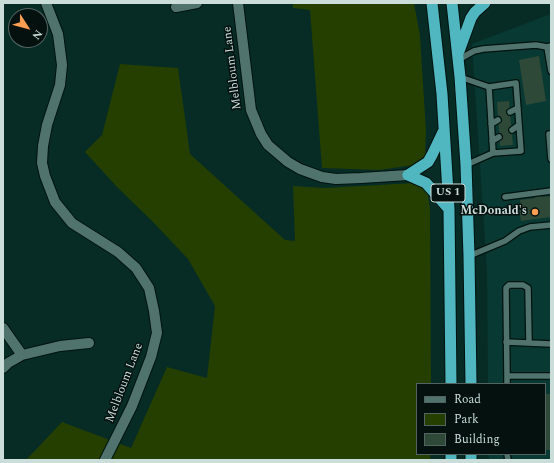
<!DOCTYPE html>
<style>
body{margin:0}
#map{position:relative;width:554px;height:463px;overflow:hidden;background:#072c26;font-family:Spectral,serif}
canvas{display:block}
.frame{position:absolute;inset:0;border:4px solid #caddd9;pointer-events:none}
.legend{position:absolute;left:416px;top:383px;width:130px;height:72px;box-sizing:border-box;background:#04110f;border:1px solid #536360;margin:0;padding:5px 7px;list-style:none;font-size:12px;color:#caddd9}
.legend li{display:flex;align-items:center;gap:8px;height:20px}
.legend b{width:20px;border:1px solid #536360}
.north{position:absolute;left:8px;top:8px;width:40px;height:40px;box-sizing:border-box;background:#04110f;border:1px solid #536360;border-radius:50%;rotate:126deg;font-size:11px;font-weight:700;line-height:16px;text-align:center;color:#caddd9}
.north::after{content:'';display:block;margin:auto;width:14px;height:18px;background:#fc9e52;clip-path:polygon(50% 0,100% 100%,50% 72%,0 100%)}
</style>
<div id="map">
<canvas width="554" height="463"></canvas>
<div class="frame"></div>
<ul class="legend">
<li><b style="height:5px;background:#50746d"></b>Road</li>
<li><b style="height:11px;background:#243f00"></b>Park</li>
<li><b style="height:11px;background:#2f4938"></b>Building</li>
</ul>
<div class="north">N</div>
</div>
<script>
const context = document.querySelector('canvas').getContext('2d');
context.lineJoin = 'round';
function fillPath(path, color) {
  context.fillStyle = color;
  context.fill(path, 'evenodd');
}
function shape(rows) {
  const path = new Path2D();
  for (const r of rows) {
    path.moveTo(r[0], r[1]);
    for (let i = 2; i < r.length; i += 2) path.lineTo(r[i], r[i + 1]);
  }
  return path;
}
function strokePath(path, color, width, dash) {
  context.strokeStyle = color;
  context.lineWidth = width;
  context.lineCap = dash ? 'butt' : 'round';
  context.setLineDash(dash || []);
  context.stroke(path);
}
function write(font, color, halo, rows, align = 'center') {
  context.font = font + ' Spectral,serif';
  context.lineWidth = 3;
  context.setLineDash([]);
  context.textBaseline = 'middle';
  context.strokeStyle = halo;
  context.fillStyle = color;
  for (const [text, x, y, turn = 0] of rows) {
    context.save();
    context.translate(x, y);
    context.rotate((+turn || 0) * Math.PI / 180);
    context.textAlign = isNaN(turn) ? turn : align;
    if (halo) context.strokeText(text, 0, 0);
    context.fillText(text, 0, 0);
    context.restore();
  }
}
fillPath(shape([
 [551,14,551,460,489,460,489,454,545,454,545,384,488,384,487,271,472,44]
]), '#083932');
fillPath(shape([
 [293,3,414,3,420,36,426,131,425,156,414,165,379,170,322,168,310,10,293,8],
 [120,64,178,68,190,154,285,240,295,241,293,186,325,188,414,183,427,189,430,209,431,384,417,384,417,454,430,454,430,460,26,460,62,422,131,448,167,367,207,378,215,306,188,259,153,222,117,187,85,152,102,135]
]), '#243f00');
fillPath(shape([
 [539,56,546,101,526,105,519,60],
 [509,101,513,145,500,146,497,102],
 [541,195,541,197,551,196,551,217,521,221,519,207,521,206,520,200,535,198,535,196],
 [545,394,551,394,551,450,545,450]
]), '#2f4938');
const service = shape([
 [547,47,551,71],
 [458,60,474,51,483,49,536,45,547,47,551,46],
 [460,77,489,87,493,153,466,165],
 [489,87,516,83,521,151,493,153],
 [510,112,518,108],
 [491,124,498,120],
 [512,130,519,125],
 [551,134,549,134,551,159],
 [492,141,499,137],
 [505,197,551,191],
 [469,256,505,241,519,231,530,227,551,225],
 [506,342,551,344],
 [507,376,506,288,509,285,523,285,528,288,529,342],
 [507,384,507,376,551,376],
 [507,454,508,460]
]);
const minor = shape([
 [46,3,58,34,62,65,60,85,47,125,43,146,42,163,45,176,55,202,72,223,118,252,136,268,149,288,154,311,157,333,151,357,132,406,105,460],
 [238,3,251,110,261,134,268,145,288,162,300,169,322,177,336,179,361,178,408,175],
 [176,7,197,3],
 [3,328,22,355],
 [3,368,8,363,22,355,60,346,89,343]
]);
const trunk = shape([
 [432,3,442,94,449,209,451,384],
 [452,3,460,77,466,165,469,256,471,384],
 [459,51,471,18,475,12,485,3],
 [408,175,428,162,432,155,443,132],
 [408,175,426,183,449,209],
 [451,454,451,460],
 [471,454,471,460]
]);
strokePath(service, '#00130f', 8);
strokePath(minor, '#00130f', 12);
strokePath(trunk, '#00130f', 13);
strokePath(service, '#50746d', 5.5);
strokePath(minor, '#50746d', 10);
strokePath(trunk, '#50b7c0', 11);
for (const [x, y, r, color] of [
 [535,212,4,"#fc9e52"]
]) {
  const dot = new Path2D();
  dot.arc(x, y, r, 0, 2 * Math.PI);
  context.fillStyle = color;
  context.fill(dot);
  strokePath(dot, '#04110f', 1.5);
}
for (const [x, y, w] of [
 [448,193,34]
]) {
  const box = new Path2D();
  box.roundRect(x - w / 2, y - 9, w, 18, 3);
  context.fillStyle = '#04110f';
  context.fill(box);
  strokePath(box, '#caddd9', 1);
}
write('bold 11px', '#caddd9', null, [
 ["US 1",448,193]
]);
write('12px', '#caddd9', '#04110f', [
 ["Melbloum Lane",233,68,-97],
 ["Melbloum Lane",125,383,-69]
]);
write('bold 12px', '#caddd9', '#04110f', [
 ["McDonald's",527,212]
], 'right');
</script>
